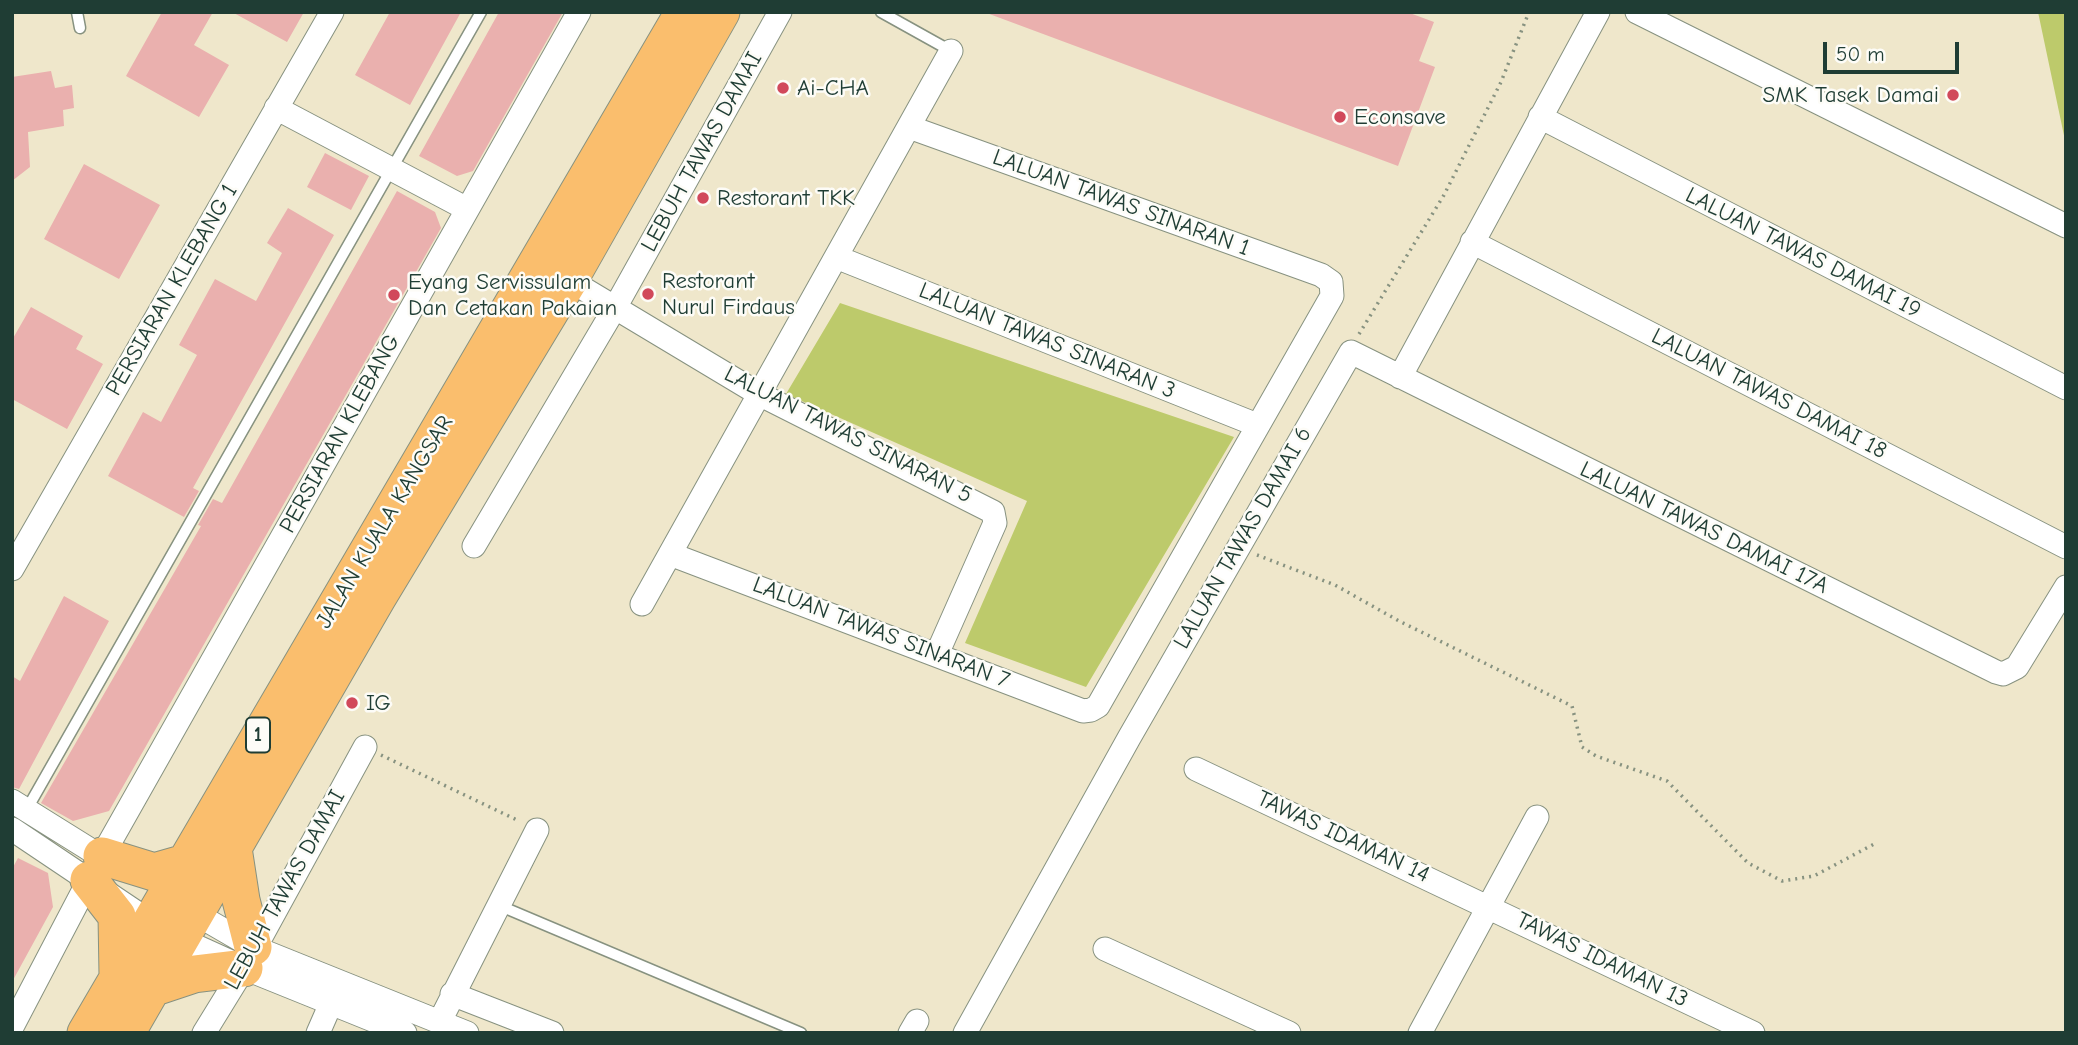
<!DOCTYPE html>
<style>
body{margin:0}
#map{position:relative;width:2078px;height:1045px;overflow:hidden;background:#efe7cb;font-family:"Comic Neue",sans-serif}
canvas{display:block}
.frame{position:absolute;inset:0;border:14px solid #1f3d34;pointer-events:none}
.scale{position:absolute;left:1823px;top:42px;width:136px;height:32px;box-sizing:border-box;border:4px solid #1f3d34;border-top:0;padding-left:9px;font-size:21px;line-height:24px;white-space:nowrap;color:#1f3d34;-webkit-text-stroke:5px #fdfcf7;paint-order:stroke}
</style>
<div id="map">
<canvas width="2078" height="1045"></canvas>
<div class="frame"></div>
<div class="scale">50 m</div>
</div>
<script>
const context = document.querySelector('canvas').getContext('2d');
context.lineJoin = 'round';
function fillPath(path, color) {
  context.fillStyle = color;
  context.fill(path, 'evenodd');
}
function shape(rows) {
  const path = new Path2D();
  for (const r of rows) {
    path.moveTo(r[0], r[1]);
    for (let i = 2; i < r.length; i += 2) path.lineTo(r[i], r[i + 1]);
  }
  return path;
}
function strokePath(path, color, width, dash) {
  context.strokeStyle = color;
  context.lineWidth = width;
  context.lineCap = dash ? 'butt' : 'round';
  context.setLineDash(dash || []);
  context.stroke(path);
}
function write(font, color, halo, rows, align = 'center') {
  context.font = font + ' "Comic Neue",sans-serif';
  context.lineWidth = 5;
  context.setLineDash([]);
  context.textBaseline = 'middle';
  context.strokeStyle = halo;
  context.fillStyle = color;
  for (const [text, x, y, turn = 0] of rows) {
    context.save();
    context.translate(x, y);
    context.rotate((+turn || 0) * Math.PI / 180);
    context.textAlign = isNaN(turn) ? turn : align;
    if (halo) context.strokeText(text, 0, 0);
    context.fillText(text, 0, 0);
    context.restore();
  }
}
fillPath(shape([
 [2038,12,2066,12,2066,145],
 [840,303,1234,437,1086,687,965,643,1027,501,786,394]
]), '#bdca6b');
fillPath(shape([
 [162,12,213,12,194,45,229,65,199,117,126,76],
 [232,12,304,12,287,42],
 [390,12,461,12,410,105,355,75],
 [499,12,563,12,473,171,457,176,419,156],
 [984,12,1407,12,1434,22,1419,61,1435,67,1398,166],
 [51,71,55,88,72,85,74,108,63,110,64,126,28,132,30,167,12,181,12,77],
 [325,153,369,176,351,210,307,187],
 [84,164,160,205,119,279,44,239],
 [397,191,435,212,441,228,109,811,73,821,41,803,201,526,198,525,213,499,222,503],
 [288,208,334,235,193,488,199,491,184,517,108,476,143,412,161,422,197,355,179,345,215,279,256,301,282,253,267,243],
 [31,307,83,336,76,349,103,364,67,429,12,399,12,340],
 [64,596,109,621,19,789,12,787,12,676,20,681],
 [18,858,48,873,53,907,12,982,12,869]
]), '#eab0ae');
const service = shape([
 [77,12,80,28],
 [881,12,951,51],
 [27,809,481,12],
 [498,905,801,1033]
]);
const minor = shape([
 [1637,12,2066,226],
 [276,108,467,209],
 [1540,117,2066,388],
 [1472,242,2066,547],
 [836,257,1257,425],
 [569,280,759,394,993,512,995,523,937,654],
 [1400,377,1598,12],
 [474,546,616,306,780,12],
 [670,554,1083,711,1091,710,1098,706,1332,296,1331,282,1321,275,909,127],
 [12,569,332,12],
 [642,604,951,51],
 [1196,769,1753,1033],
 [12,801,113,864],
 [12,829,149,921,180,939,244,968,405,1033],
 [102,856,579,12],
 [184,907,253,947,467,1033],
 [1105,949,1289,1033],
 [452,994,552,1033],
 [440,1021,537,830],
 [12,1027,89,880],
 [204,1033,244,968,365,747],
 [318,1033,332,1001],
 [910,1033,917,1021],
 [965,1033,1129,738,1351,352,1996,672,2003,674,2017,667,2066,587],
 [1420,1033,1537,817]
]);
const trunk = shape([
 [233,848,241,900,253,947],
 [102,856,154,872,182,864],
 [89,880,117,916,118,975],
 [152,988,194,974,244,968],
 [86,1033,684,12],
 [126,1033,377,598,569,280,721,12]
]);
strokePath(service, '#879280', 13);
strokePath(minor, '#879280', 25);
strokePath(trunk, '#879280', 39);
strokePath(shape([
 [1359,334,1444,195,1501,82,1529,12],
 [1257,555,1335,585,1399,621,1572,706,1582,747,1596,756,1667,781,1748,863,1782,881,1814,876,1876,843],
 [381,755,519,821]
]), '#879280', 3.5, [2, 5]);
strokePath(service, '#fff', 10);
strokePath(minor, '#fff', 23);
strokePath(trunk, '#fabe6d', 37);
for (const [x, y, r, color] of [
 [783,88,7,"#d1495b"],
 [1953,95,7,"#d1495b"],
 [1340,117,7,"#d1495b"],
 [703,198,7,"#d1495b"],
 [648,294,7,"#d1495b"],
 [394,295,7,"#d1495b"],
 [352,703,7,"#d1495b"]
]) {
  const dot = new Path2D();
  dot.arc(x, y, r, 0, 2 * Math.PI);
  context.fillStyle = color;
  context.fill(dot);
  strokePath(dot, '#fdfcf7', 2.5);
}
for (const [x, y, w] of [
 [258,735,24]
]) {
  const box = new Path2D();
  box.roundRect(x - w / 2, y - 17.5, w, 35, 5);
  context.fillStyle = '#fdfcf7';
  context.fill(box);
  strokePath(box, '#1f3d34', 2);
}
write('bold 21px', '#1f3d34', null, [
 ["1",258,735]
]);
write('23px', '#1f3d34', '#fdfcf7', [
 ["Ai-CHA",797,88],
 ["SMK Tasek Damai",1939,95,"right"],
 ["Econsave",1354,117],
 ["Restorant TKK",717,198],
 ["Restorant",662,281],
 ["Nurul Firdaus",662,307],
 ["Eyang Servissulam",408,282],
 ["Dan Cetakan Pakaian",408,308],
 ["IG",366,703]
], 'left');
write('23px', '#1f3d34', '#fdfcf7', [
 ["LEBUH TAWAS DAMAI",702,152,-61],
 ["LALUAN TAWAS SINARAN 1",1121,203,20],
 ["LALUAN TAWAS DAMAI 19",1803,253,27],
 ["PERSIARAN KLEBANG 1",172,290,-60],
 ["LALUAN TAWAS SINARAN 3",1047,341,22],
 ["LALUAN TAWAS DAMAI 18",1769,394,27],
 ["PERSIARAN KLEBANG",340,434,-61],
 ["LALUAN TAWAS SINARAN 5",848,435,27],
 ["JALAN KUALA KANGSAR",385,522,-59],
 ["LALUAN TAWAS DAMAI 17A",1704,528,26],
 ["LALUAN TAWAS DAMAI 6",1243,538,-60],
 ["LALUAN TAWAS SINARAN 7",881,633,21],
 ["TAWAS IDAMAN 14",1343,837,25],
 ["LEBUH TAWAS DAMAI",285,890,-61],
 ["TAWAS IDAMAN 13",1602,960,26]
]);
</script>
